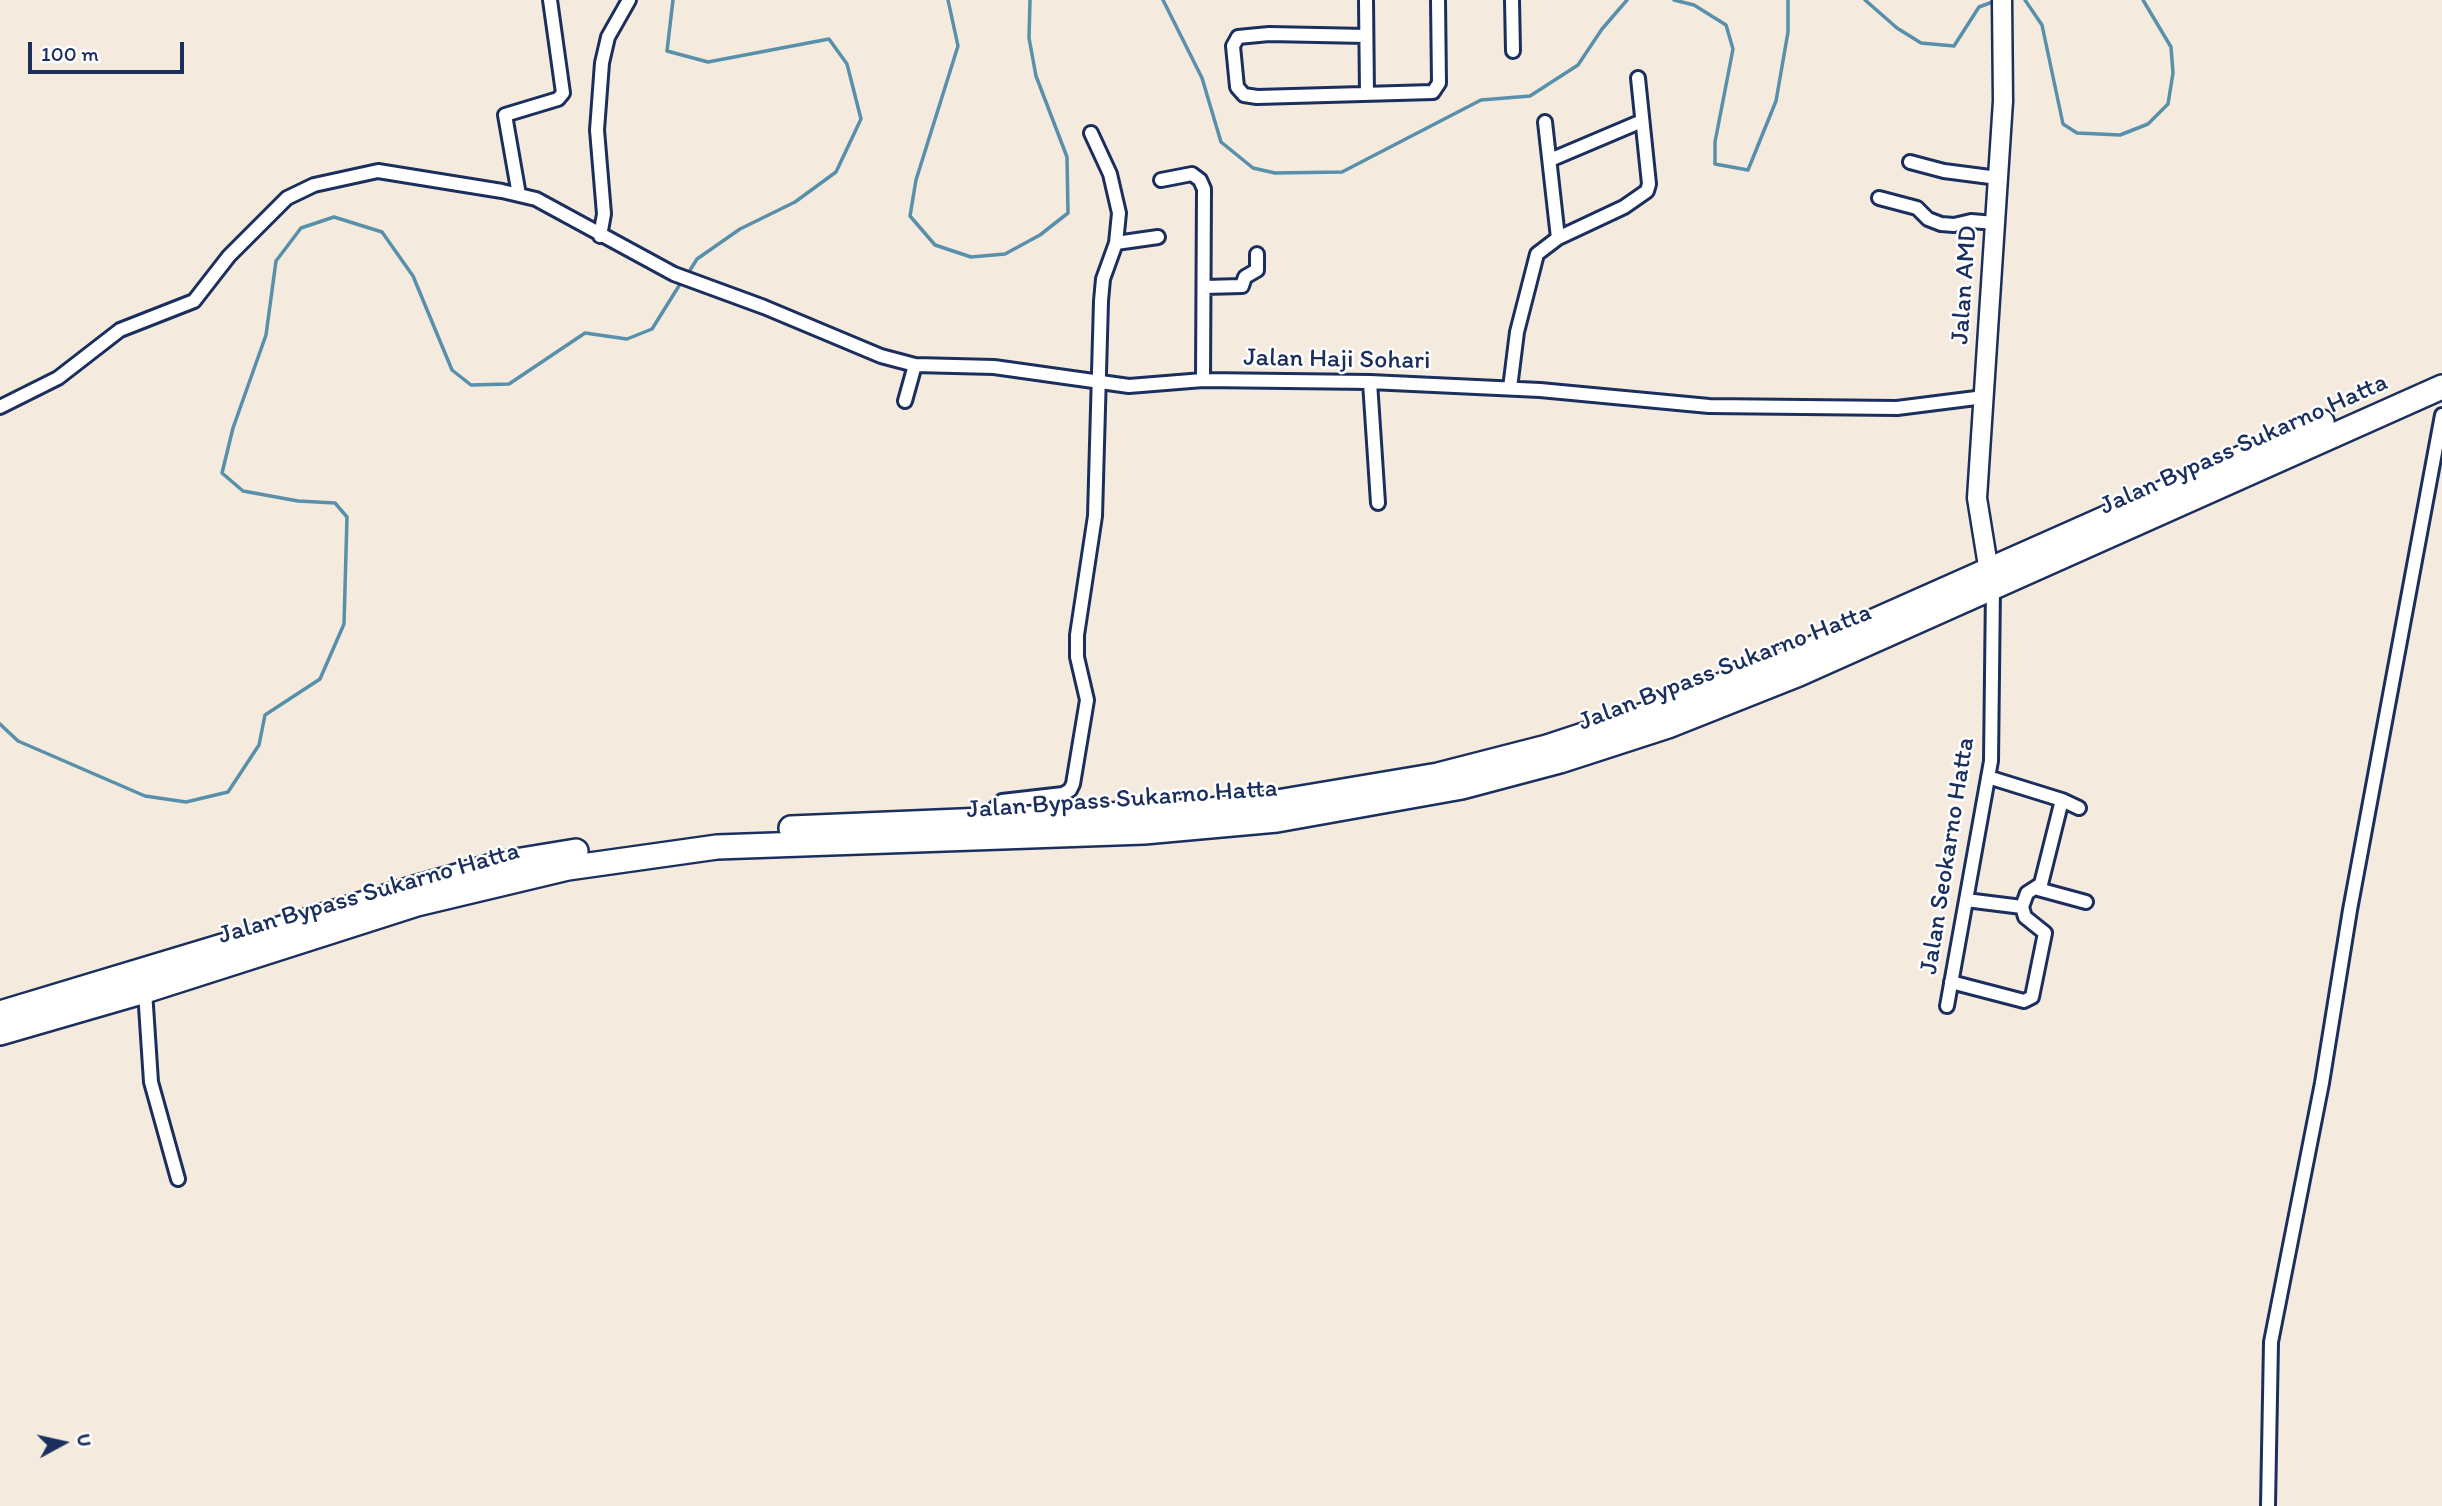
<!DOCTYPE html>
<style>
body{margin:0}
#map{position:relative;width:2442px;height:1506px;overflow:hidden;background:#f4eadd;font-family:Itim,sans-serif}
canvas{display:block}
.north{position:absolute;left:28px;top:1408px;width:70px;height:70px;-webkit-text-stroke:5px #fff;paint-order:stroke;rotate:82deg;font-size:19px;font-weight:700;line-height:28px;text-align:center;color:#1b2f5e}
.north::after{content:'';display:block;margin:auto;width:24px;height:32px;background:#1b2f5e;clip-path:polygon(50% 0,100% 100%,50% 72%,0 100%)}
.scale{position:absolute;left:28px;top:42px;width:156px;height:32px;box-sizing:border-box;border:4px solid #1b2f5e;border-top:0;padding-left:9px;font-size:21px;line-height:24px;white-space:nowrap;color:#1b2f5e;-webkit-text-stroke:5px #fff;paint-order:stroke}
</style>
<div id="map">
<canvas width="2442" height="1506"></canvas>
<div class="north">U</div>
<div class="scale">100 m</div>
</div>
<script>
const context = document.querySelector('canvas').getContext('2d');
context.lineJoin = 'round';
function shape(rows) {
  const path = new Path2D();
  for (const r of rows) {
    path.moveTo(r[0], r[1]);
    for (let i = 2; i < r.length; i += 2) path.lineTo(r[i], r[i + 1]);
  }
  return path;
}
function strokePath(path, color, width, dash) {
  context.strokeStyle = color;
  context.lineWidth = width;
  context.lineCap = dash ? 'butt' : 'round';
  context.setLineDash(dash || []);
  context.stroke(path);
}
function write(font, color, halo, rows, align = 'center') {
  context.font = font + ' Itim,sans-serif';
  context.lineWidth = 5;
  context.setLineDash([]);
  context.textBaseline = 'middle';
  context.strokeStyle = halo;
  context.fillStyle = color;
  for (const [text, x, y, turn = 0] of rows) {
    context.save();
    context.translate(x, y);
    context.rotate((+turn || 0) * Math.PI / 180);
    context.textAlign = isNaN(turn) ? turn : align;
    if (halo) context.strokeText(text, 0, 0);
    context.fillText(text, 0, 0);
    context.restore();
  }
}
strokePath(shape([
 [673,0,667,51,708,62,829,39,847,64,861,119,836,172,795,202,740,229,697,259,687,275],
 [948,0,958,46,916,180,910,216,935,245,971,257,1005,254,1040,235,1068,213,1067,157,1036,76,1029,38,1030,0],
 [1163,0,1202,78,1221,142,1253,168,1275,173,1342,172,1481,100,1530,96,1578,65,1602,29,1627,0],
 [1674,0,1694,5,1726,25,1733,49,1715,142,1715,164,1748,170,1776,101,1788,32,1788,0],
 [1865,0,1897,28,1921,43,1954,46,1979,7,1995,1],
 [2025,0,2042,25,2063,124,2077,133,2120,135,2148,124,2168,104,2173,73,2171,47,2143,0],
 [0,724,18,741,145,796,186,802,228,792,259,745,265,715,320,679,344,624,347,517,335,503,298,501,243,491,222,473,233,428,266,335,276,261,301,228,334,217,382,232,413,276,452,370,471,385,509,384,585,333,627,339,652,329,682,281]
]), '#5890ab', 3.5);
const street = shape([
 [1366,0,1367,94],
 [1512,0,1513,51],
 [1366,36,1269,34,1238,37,1233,46,1237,87,1244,95,1257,97,1433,92,1439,83,1438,0],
 [1545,122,1558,238],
 [1550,160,1642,121],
 [1910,162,1944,171,1998,178],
 [1161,180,1192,174,1200,180,1204,189,1203,380],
 [519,195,505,115,558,99,563,93,550,0],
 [1879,198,1917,208,1928,219,1941,224,1954,225,1971,221,1995,223],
 [600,236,604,214,597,130,602,63,608,37,629,0],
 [1116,243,1158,237],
 [1204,287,1242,286,1245,277,1257,270,1257,254],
 [1370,382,1378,503],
 [1510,388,1517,332,1537,254,1558,238,1624,207,1647,191,1649,184,1638,78],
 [905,401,915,365],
 [0,407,58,378,120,330,194,301,229,256,287,198,314,185,378,171,502,191,536,199,674,274,764,307,881,356,915,365,994,367,1129,386,1203,380,1370,382,1540,390,1709,406,1897,408,1984,397],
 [1988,777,2062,800,2079,808],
 [995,819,995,808,1002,801,1063,794,1070,790,1073,784,1087,700,1077,657,1077,635,1095,516,1101,301,1103,279,1116,243,1119,213,1110,174,1091,133],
 [2038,889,2086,902],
 [1966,900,2022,907,2027,893,2041,884,2062,800],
 [1951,982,2024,1001,2032,997,2045,933,2025,917,2022,907],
 [145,991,151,1082,178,1179],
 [1947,1006,1991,761,1993,588],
 [2268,1506,2271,1342,2322,1083,2350,910,2442,415]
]);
const secondary = shape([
 [1989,572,1977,498,2003,101,2002,0]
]);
const highway = shape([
 [791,828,1202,811,1271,803,1438,775,1547,747,1653,712,1795,656,2322,422],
 [0,1013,415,888,503,863,576,851],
 [0,1033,145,991,417,904,568,868,717,847,1144,832,1277,820,1462,787,1560,761,1668,726,1799,674,2442,387]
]);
strokePath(street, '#1b2f5e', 18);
strokePath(secondary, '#1b2f5e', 23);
strokePath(highway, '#1b2f5e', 28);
strokePath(street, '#fff', 12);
strokePath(secondary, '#fff', 18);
strokePath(highway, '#fff', 23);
write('26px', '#1b2f5e', '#fff', [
 ["Jalan AMD",1965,285,-86],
 ["Jalan Haji Sohari",1337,360,1],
 ["Jalan Bypass Sukarno Hatta",2244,445,-24],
 ["Jalan Bypass Sukarno Hatta",1725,668,-21],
 ["Jalan Bypass Sukarno Hatta",1122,800,-4],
 ["Jalan Seokarno Hatta",1948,856,-81],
 ["Jalan Bypass Sukarno Hatta",369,894,-16]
]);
</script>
